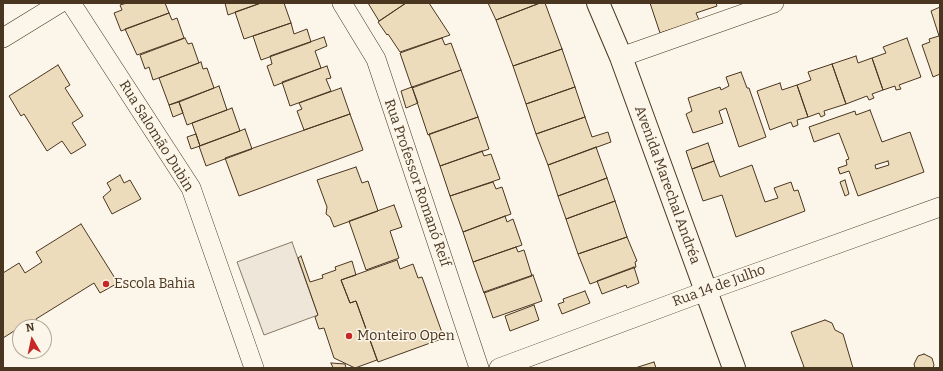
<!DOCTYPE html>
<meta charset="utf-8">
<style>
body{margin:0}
#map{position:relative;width:943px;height:371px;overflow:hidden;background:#fbf6e9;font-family:Bitter,serif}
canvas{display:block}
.frame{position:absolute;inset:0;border:4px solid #4a3520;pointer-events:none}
.north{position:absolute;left:12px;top:319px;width:40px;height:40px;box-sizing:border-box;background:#fbf6e9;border:1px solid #b4a999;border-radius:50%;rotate:351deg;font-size:11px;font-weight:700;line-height:16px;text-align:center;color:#4a3520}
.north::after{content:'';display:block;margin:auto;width:14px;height:18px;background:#c62828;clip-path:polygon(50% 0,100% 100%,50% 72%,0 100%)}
</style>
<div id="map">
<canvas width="943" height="371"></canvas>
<div class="frame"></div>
<div class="north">N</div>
</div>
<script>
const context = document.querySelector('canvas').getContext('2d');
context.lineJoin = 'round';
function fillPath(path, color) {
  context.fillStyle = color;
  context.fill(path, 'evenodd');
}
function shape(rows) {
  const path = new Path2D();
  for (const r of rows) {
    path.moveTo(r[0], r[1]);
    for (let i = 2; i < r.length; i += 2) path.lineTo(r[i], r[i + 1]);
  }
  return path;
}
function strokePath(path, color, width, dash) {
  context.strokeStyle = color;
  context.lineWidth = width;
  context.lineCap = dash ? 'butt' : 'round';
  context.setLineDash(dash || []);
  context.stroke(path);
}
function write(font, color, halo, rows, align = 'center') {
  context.font = font + ' Bitter,serif';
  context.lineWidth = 3;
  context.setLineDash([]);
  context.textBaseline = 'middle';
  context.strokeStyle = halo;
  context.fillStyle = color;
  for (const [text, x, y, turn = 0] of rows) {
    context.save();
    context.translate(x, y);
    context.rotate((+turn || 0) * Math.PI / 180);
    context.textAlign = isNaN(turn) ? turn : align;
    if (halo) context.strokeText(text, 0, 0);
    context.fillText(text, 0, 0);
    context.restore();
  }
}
const green = shape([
 [292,242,318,315,264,335,237,262,292,242]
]);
fillPath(green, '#ede6d9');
strokePath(green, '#887966', 1);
const building = shape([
 [127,3,165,3,169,13,121,31,114,13,122,10,120,5,127,3],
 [225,3,261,3,228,15,225,3],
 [261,3,284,3,291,23,244,39,235,12,261,3],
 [368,3,406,3,379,21,368,3],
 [406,3,429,3,450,35,400,52,388,34,387,35,378,22,406,3],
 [488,3,540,3,496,20,488,3],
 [540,3,545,3,562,49,513,66,496,20,540,3],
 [650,3,716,3,717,6,696,13,699,20,660,33,650,3],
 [940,7,940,74,933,77,922,45,930,42,929,39,939,36,931,11,940,7],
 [169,13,172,20,177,18,184,38,137,55,125,29,169,13],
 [291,23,294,34,307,29,311,42,261,60,253,36,291,23],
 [324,37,327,46,315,51,321,68,274,86,267,66,272,64,270,56,324,37],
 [185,38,188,44,192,43,199,63,153,80,149,67,145,69,140,55,185,38],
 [442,38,445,45,451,43,461,70,412,88,400,53,442,38],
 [907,38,921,77,899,85,901,89,896,90,895,86,883,90,872,58,886,53,883,47,907,38],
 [562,49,575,87,526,104,513,66,562,49],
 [856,56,858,63,872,58,883,90,872,94,874,98,869,100,867,96,846,104,832,64,856,56],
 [201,62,203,69,207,68,214,88,169,105,159,78,201,62],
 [832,64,846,104,824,111,825,115,821,117,819,113,808,117,797,85,811,80,808,72,832,64],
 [58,65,70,85,65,88,83,116,72,123,86,145,71,154,62,141,47,151,24,114,21,116,9,96,58,65],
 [327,66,331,78,326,79,331,91,290,106,282,82,327,66],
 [461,70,478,117,428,135,412,87,461,70],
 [741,72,747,88,749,88,766,137,739,147,726,108,719,111,723,123,693,133,686,114,692,111,688,98,720,87,721,90,729,86,726,77,741,72],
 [780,83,782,90,797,85,808,117,797,120,798,125,793,127,791,122,770,130,757,91,780,83],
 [219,86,227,110,187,125,179,102,219,86],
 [412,87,418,103,406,108,401,91,412,87],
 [575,87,585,117,536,134,526,104,575,87],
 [341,88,350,114,304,130,297,111,302,109,299,103,341,88],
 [179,102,183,113,173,117,169,105,179,102],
 [232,108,240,131,200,146,192,123,232,108],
 [870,110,882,142,910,132,924,172,858,196,849,171,840,174,838,168,847,165,846,160,849,159,839,133,814,142,809,127,855,111,856,115,870,110],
 [888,161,889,165,876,169,875,165,888,161],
 [350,114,363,150,239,196,225,158,350,114],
 [478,117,489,149,440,166,429,134,478,117],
 [585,117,592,137,608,132,611,142,548,165,536,134,585,117],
 [245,129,252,149,206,166,199,146,245,129],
 [196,134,200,146,191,149,187,137,196,134],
 [708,143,714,161,692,169,686,151,708,143],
 [596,147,607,178,558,196,548,165,596,147],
 [482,151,484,156,491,154,500,179,450,196,440,166,482,151],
 [714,161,720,177,752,165,765,202,778,198,774,188,791,182,794,191,798,190,805,211,736,237,722,195,703,201,692,169,714,161],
 [356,167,362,183,368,181,378,211,334,227,330,217,326,214,327,207,317,180,356,167],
 [120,175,124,183,130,180,141,199,112,214,103,197,111,190,107,183,120,175],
 [607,178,615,201,566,219,558,196,607,178],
 [845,180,849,194,845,196,840,182,845,180],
 [493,182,496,189,502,187,511,214,463,232,450,196,493,182],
 [615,201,627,237,578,254,566,219,615,201],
 [394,205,402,227,390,231,399,258,366,270,349,221,394,205],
 [505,216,507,222,513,219,522,245,473,262,463,232,505,216],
 [81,224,118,283,100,293,94,283,36,319,41,327,20,327,20,341,14,331,3,338,3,273,19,263,25,273,42,262,36,252,81,224],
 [627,237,637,261,635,262,636,267,590,284,578,254,627,237],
 [516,247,518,252,524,250,532,276,484,293,473,262,516,247],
 [301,256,310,282,323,278,322,275,336,270,335,267,352,261,356,275,341,280,350,303,356,301,377,360,355,368,334,358,324,328,319,329,315,317,318,315,298,258,301,256],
 [397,260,400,269,413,264,418,278,422,277,444,338,378,362,356,301,350,303,341,280,397,260],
 [634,267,639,283,627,288,626,285,602,294,597,281,634,267],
 [533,275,542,301,493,318,484,292,533,275],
 [585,291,590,303,562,314,558,304,564,302,563,299,585,291],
 [534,305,539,320,510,331,505,316,534,305],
 [825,320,832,323,835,330,843,334,853,368,800,368,804,367,791,332,825,320],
 [924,354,932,358,934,365,933,368,915,368,914,364,918,356,924,354],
 [654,362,656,368,635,368,654,362],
 [331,363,345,364,346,368,333,368,331,363]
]);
fillPath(building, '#ecdcbc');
strokePath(building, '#4a3520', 1);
const minor = shape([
 [71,3,191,188,254,368],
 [342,3,376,59,479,368],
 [3,38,60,3],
 [621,57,774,3],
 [499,368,706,291,940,207]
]);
const tertiary = shape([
 [598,3,621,57,734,368]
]);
strokePath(minor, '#4a3520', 20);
strokePath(tertiary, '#4a3520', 24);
strokePath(minor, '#fbf6e9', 19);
strokePath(tertiary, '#fbf6e9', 22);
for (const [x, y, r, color] of [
 [106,284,4,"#c62828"],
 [349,336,4,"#c62828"]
]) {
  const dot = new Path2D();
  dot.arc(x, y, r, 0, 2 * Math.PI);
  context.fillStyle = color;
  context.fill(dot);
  strokePath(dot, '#fbf6e9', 1.5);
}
write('14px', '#4a3520', '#fbf6e9', [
 ["Rua Salomão Dubin",156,136,58],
 ["Rua Professor Romanó Reif",417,183,71],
 ["Avenida Marechal Andréa",667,185,70],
 ["Rua 14 de Julho",719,286,-20]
]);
write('14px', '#4a3520', '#fbf6e9', [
 ["Escola Bahia",114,284],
 ["Monteiro Open",357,336]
], 'left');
</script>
